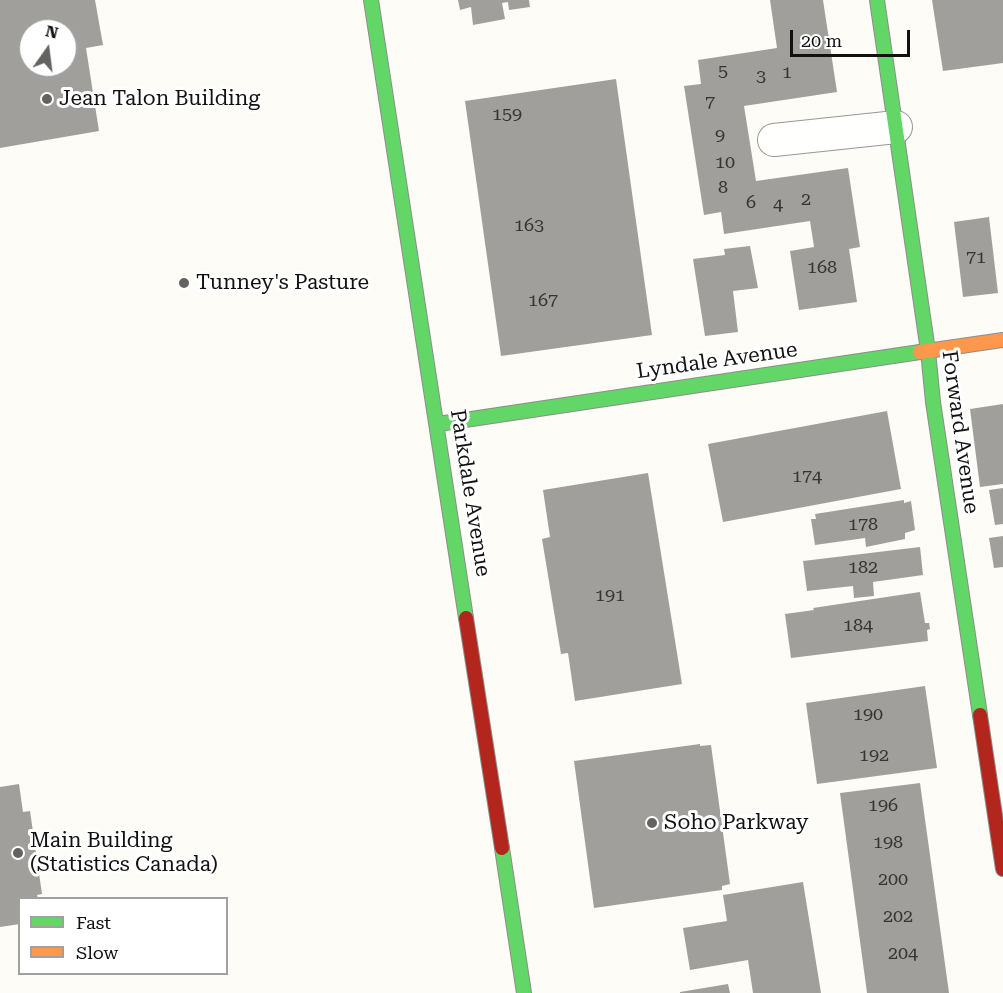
<!DOCTYPE html>
<style>
body{margin:0}
#map{position:relative;width:1003px;height:993px;overflow:hidden;background:#fdfcf7;font-family:"Roboto Serif",serif}
canvas{display:block}
.legend{position:absolute;left:18px;top:897px;width:210px;height:78px;box-sizing:border-box;background:#fff;border:2px solid #a0a0a0;margin:0;padding:8px 10px;list-style:none;font-size:18px;color:#111}
.legend li{display:flex;align-items:center;gap:12px;height:30px}
.legend b{width:30px;border:2px solid #a0a0a0}
.north{position:absolute;left:18px;top:18px;width:60px;height:60px;box-sizing:border-box;background:#fff;border:2px solid #a0a0a0;border-radius:50%;rotate:14deg;font-size:16px;font-weight:700;line-height:24px;text-align:center;color:#111}
.north::after{content:'';display:block;margin:auto;width:21px;height:27px;background:#646362;clip-path:polygon(50% 0,100% 100%,50% 72%,0 100%)}
.scale{position:absolute;left:790px;top:30px;width:120px;height:27px;box-sizing:border-box;border:3px solid #111;border-top:0;padding-left:8px;font-size:18px;line-height:21px;white-space:nowrap;color:#111;-webkit-text-stroke:4px #fff;paint-order:stroke}
</style>
<div id="map">
<canvas width="1003" height="993"></canvas>
<ul class="legend">
<li><b style="height:8px;background:#63d668"></b>Fast</li>
<li><b style="height:8px;background:#ff974d"></b>Slow</li>
</ul>
<div class="north">N</div>
<div class="scale">20 m</div>
</div>
<script>
const context = document.querySelector('canvas').getContext('2d');
context.lineJoin = 'round';
function fillPath(path, color) {
  context.fillStyle = color;
  context.fill(path, 'evenodd');
}
function shape(rows) {
  const path = new Path2D();
  for (const r of rows) {
    path.moveTo(r[0], r[1]);
    for (let i = 2; i < r.length; i += 2) path.lineTo(r[i], r[i + 1]);
  }
  return path;
}
function strokePath(path, color, width, dash) {
  context.strokeStyle = color;
  context.lineWidth = width;
  context.lineCap = dash ? 'butt' : 'round';
  context.setLineDash(dash || []);
  context.stroke(path);
}
function write(font, color, halo, rows, align = 'center') {
  context.font = font + ' "Roboto Serif",serif';
  context.lineWidth = 6;
  context.setLineDash([]);
  context.textBaseline = 'middle';
  context.strokeStyle = halo;
  context.fillStyle = color;
  for (const [text, x, y, turn = 0] of rows) {
    context.save();
    context.translate(x, y);
    context.rotate((+turn || 0) * Math.PI / 180);
    context.textAlign = isNaN(turn) ? turn : align;
    if (halo) context.strokeText(text, 0, 0);
    context.fillText(text, 0, 0);
    context.restore();
  }
}
fillPath(shape([
 [0,0,95,0,103,45,86,48,99,131,0,148],
 [30,30,66,30,66,66,30,66],
 [458,0,529,0,530,7,509,10,508,2,502,3,505,19,473,25,471,7,460,10],
 [770,0,823,0,837,92,744,106,756,181,848,168,860,247,849,249,857,302,799,310,790,251,814,247,810,221,724,234,721,212,704,215,684,86,701,84,698,60,777,48],
 [932,0,1003,0,1003,63,943,71],
 [616,79,652,335,501,356,465,101],
 [989,217,998,293,963,297,954,222],
 [750,246,758,288,733,291,738,332,705,336,693,259,725,255,724,249],
 [1003,404,1003,484,980,487,970,409],
 [887,411,901,489,723,522,708,444],
 [648,473,682,684,575,701,568,653,561,654,542,539,550,537,543,490],
 [1003,488,1003,524,995,525,989,490],
 [904,500,904,503,911,501,915,530,905,533,905,539,866,547,865,538,815,545,811,519,816,519,815,514],
 [1003,536,1003,567,994,568,989,538],
 [920,547,923,575,873,582,874,596,854,598,853,586,807,591,803,561],
 [920,592,925,623,929,623,930,629,927,630,928,641,791,658,785,614,814,610,813,608],
 [925,686,937,768,817,784,806,703],
 [700,744,700,746,711,745,730,884,722,886,722,890,594,908,574,761],
 [920,783,949,993,867,993,840,793],
 [19,784,23,812,30,811,42,894,37,895,38,898,20,898,20,924,0,927,0,787],
 [803,882,821,993,753,993,748,960,690,970,683,928,727,921,723,895],
 [728,984,730,993,680,993,680,992]
]), '#a19f9c');
const street = shape([
 [774,140,896,127]
]);
const fast = shape([
 [371,0,466,618],
 [877,0,928,351,933,402,980,715],
 [438,424,920,352],
 [502,848,524,993]
]);
const slow = shape([
 [920,352,1003,340]
]);
const jam = shape([
 [466,618,502,848],
 [980,715,1003,869]
]);
strokePath(street, '#979795', 34);
strokePath(fast, '#8e8d8b', 16);
strokePath(slow, '#8e8d8b', 16);
strokePath(jam, '#8e8d8b', 16);
strokePath(street, '#fffffe', 32);
strokePath(fast, '#63d668', 14);
strokePath(slow, '#ff974d', 14);
strokePath(jam, '#b3261e', 14);
for (const [x, y, r, color] of [
 [47,99,6,"#646362"],
 [184,283,6,"#646362"],
 [652,823,6,"#646362"],
 [18,853,6,"#646362"]
]) {
  const dot = new Path2D();
  dot.arc(x, y, r, 0, 2 * Math.PI);
  context.fillStyle = color;
  context.fill(dot);
  strokePath(dot, '#fff', 2);
}
write('18px', '#353434', null, [
 ["5",723,72],
 ["1",787,73],
 ["3",761,77],
 ["7",710,103],
 ["159",507,115],
 ["9",720,136],
 ["10",725,163],
 ["8",723,188],
 ["2",806,200],
 ["6",751,203],
 ["4",778,205],
 ["163",529,226],
 ["71",976,258],
 ["168",822,268],
 ["167",543,301],
 ["174",807,477],
 ["178",863,525],
 ["182",863,568],
 ["191",610,596],
 ["184",858,626],
 ["190",868,715],
 ["192",874,756],
 ["196",883,806],
 ["198",888,843],
 ["200",893,880],
 ["202",898,917],
 ["204",903,954]
]);
write('21px', '#111', '#fff', [
 ["Jean Talon Building",59,99],
 ["Tunney's Pasture",196,283],
 ["Soho Parkway",664,823],
 ["Main Building",30,841],
 ["(Statistics Canada)",30,865]
], 'left');
write('21px', '#111', '#fff', [
 ["Lyndale Avenue",717,361,-8],
 ["Forward Avenue",960,432,82],
 ["Parkdale Avenue",470,493,81]
]);
</script>
